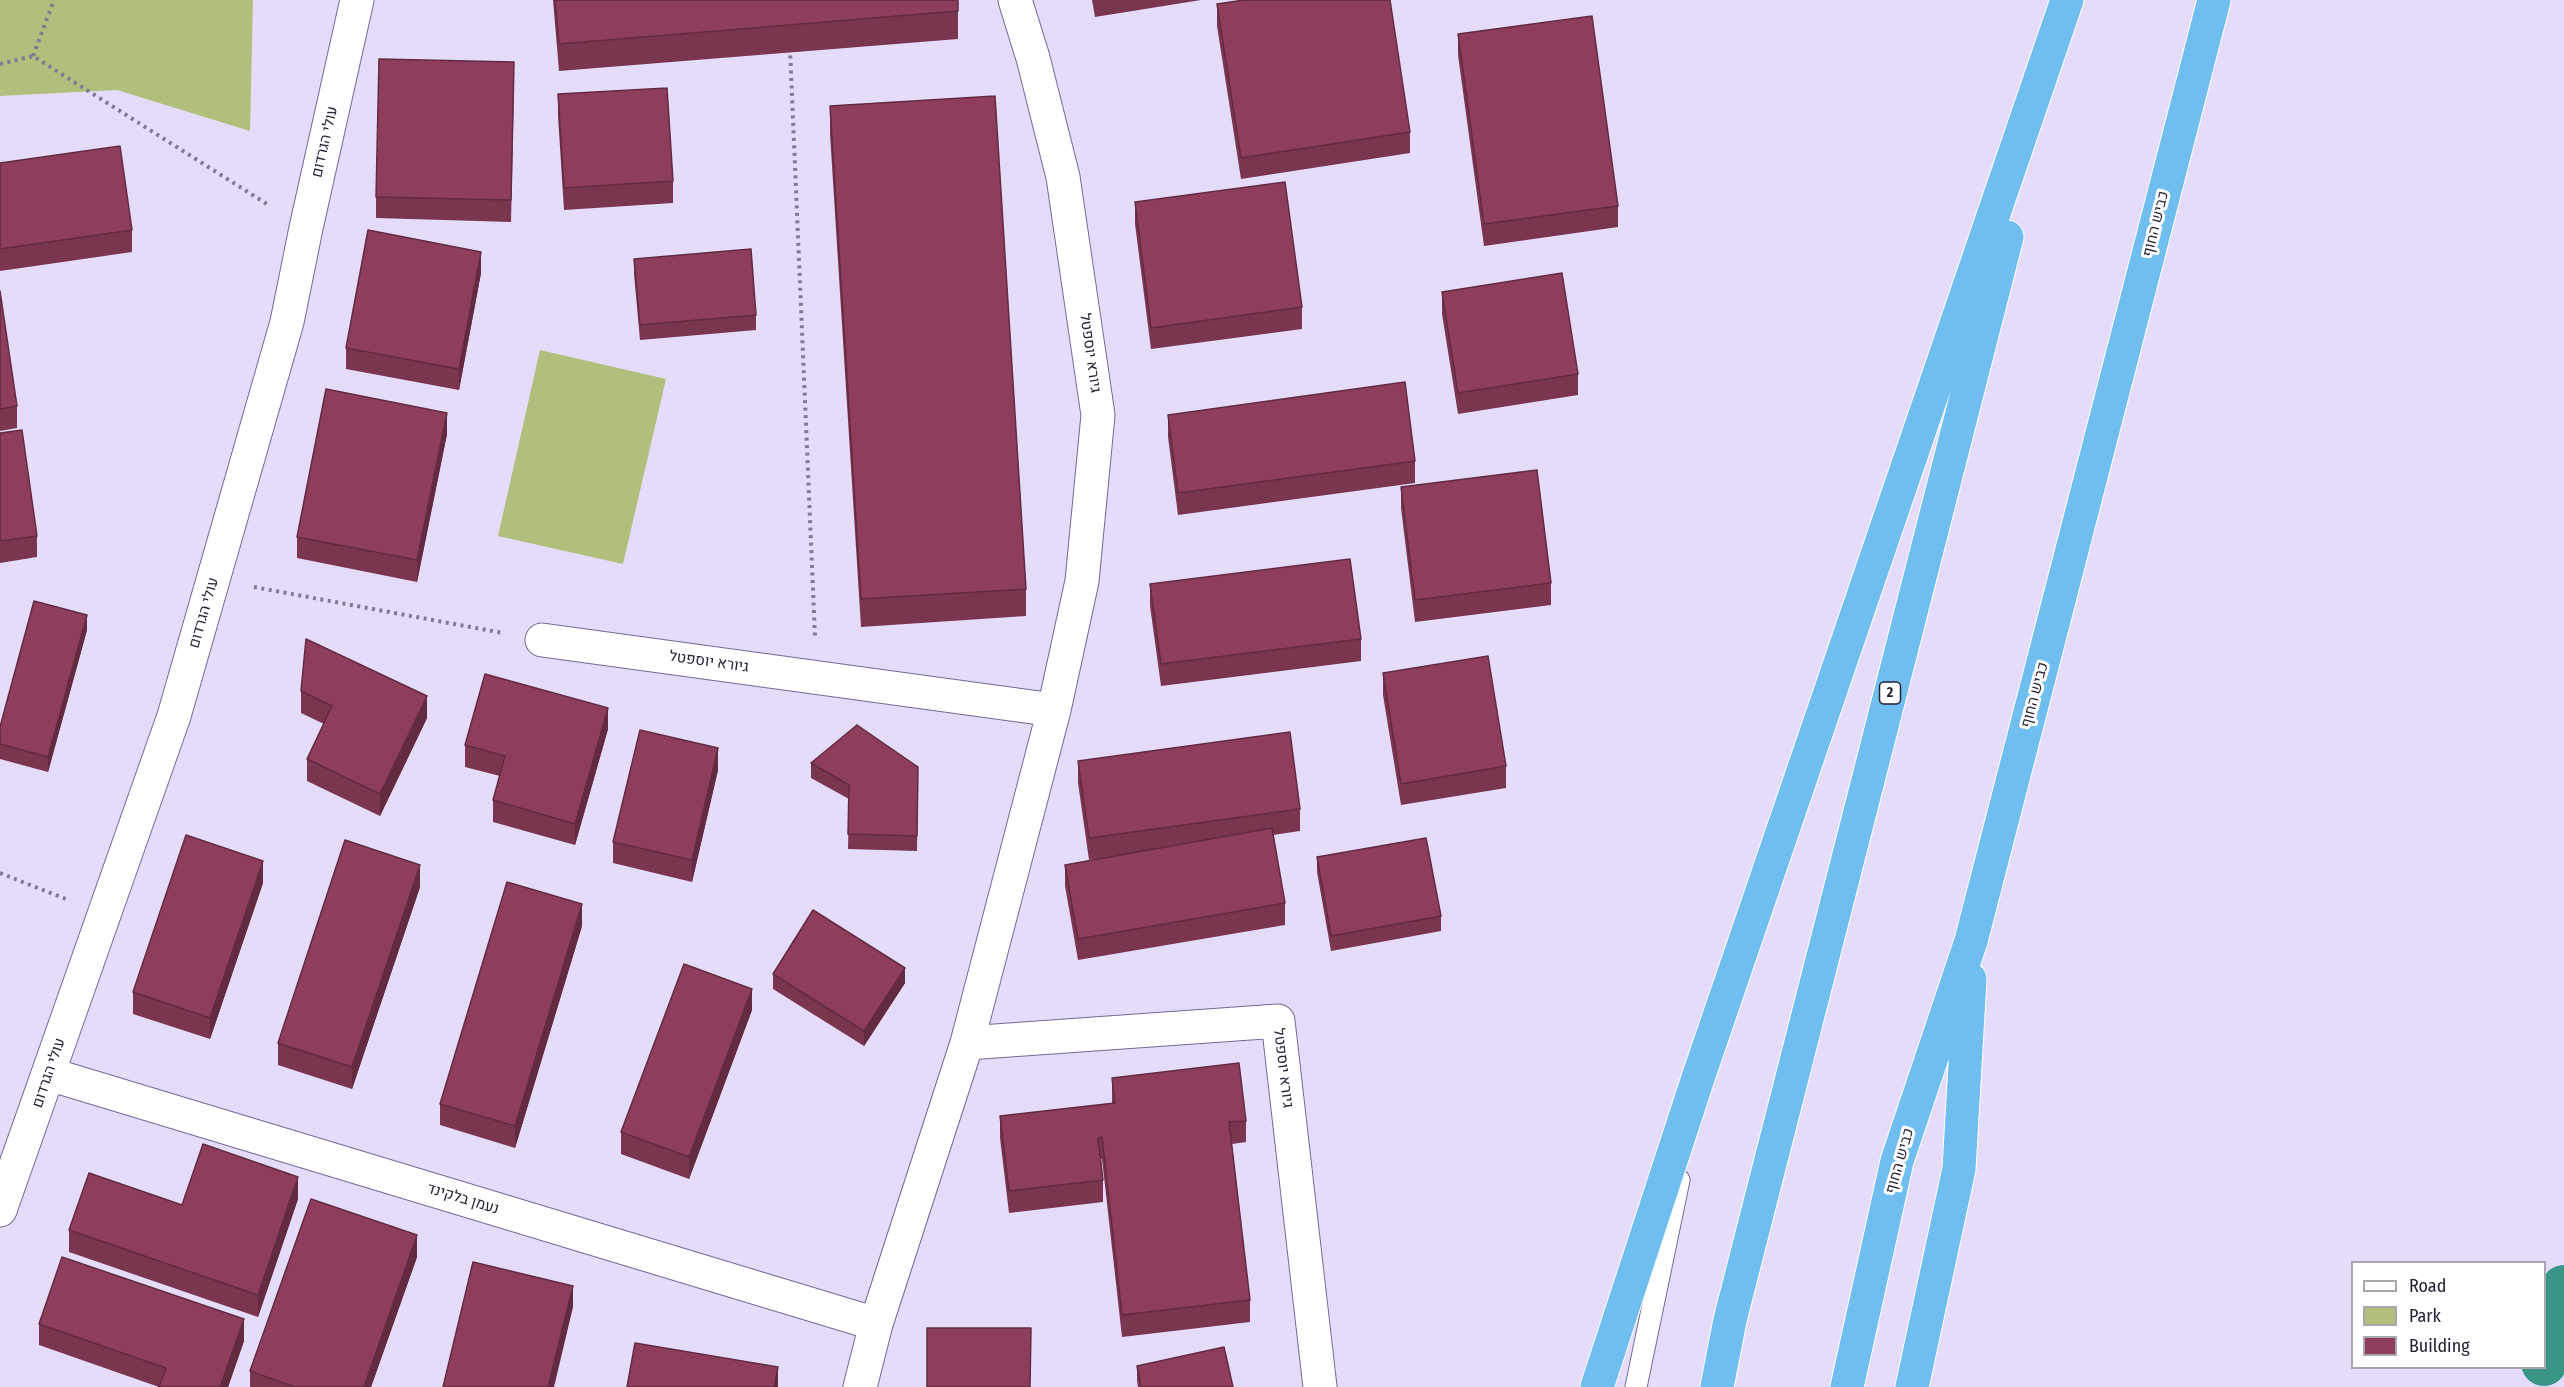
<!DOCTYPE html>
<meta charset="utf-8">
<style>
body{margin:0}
#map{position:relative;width:2564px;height:1387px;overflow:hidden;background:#e5dcfb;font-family:"Fira Sans Condensed",sans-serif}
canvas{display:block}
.legend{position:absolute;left:2351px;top:1261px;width:195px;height:108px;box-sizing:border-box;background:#fff;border:2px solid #a9a6ae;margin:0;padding:8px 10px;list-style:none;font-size:18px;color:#272134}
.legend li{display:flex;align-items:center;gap:12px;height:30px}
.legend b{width:30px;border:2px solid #a9a6ae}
</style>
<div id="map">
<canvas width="2564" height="1387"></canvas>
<ul class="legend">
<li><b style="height:8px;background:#fff"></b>Road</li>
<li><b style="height:16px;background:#b0bf7b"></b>Park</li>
<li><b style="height:16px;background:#8e3e5c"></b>Building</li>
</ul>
</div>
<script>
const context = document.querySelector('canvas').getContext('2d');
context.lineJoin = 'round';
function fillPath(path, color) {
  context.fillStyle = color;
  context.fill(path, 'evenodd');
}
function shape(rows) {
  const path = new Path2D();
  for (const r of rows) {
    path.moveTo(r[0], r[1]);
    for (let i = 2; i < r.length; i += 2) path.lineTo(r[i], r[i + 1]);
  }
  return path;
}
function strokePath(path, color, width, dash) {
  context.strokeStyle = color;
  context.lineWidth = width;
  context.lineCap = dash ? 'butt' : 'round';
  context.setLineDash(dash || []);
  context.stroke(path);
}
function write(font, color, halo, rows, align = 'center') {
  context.font = font + ' "Fira Sans Condensed",Heebo,sans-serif';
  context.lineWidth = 6;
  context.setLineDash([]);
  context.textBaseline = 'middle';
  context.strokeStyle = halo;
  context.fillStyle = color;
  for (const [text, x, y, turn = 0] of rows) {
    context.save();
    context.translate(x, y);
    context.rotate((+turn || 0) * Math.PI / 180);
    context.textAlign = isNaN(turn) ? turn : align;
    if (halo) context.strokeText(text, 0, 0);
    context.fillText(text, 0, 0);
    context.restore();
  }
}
fillPath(shape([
 [0,0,253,0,250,131,117,90,0,96],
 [540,350,666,379,623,564,498,536]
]), '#b0bf7b');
strokePath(shape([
 [2544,1363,2564,1288]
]), '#399684', 46);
const lane = shape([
 [1636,1387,1679,1180]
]);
const street = shape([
 [542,640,1054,710],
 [967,1043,1278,1021,1320,1387],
 [49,1074,876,1324],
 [0,1210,174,716,287,322,306,228,357,0],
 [860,1387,876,1324,967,1043,1054,710,1082,581,1098,415,1063,177,1033,58,1015,0]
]);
const highway = shape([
 [1597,1387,1698,1078,2067,0],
 [1717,1387,1730,1320,2007,237],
 [1847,1387,1897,1161,1971,941,2214,0],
 [1912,1387,1959,1169,1970,979]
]);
strokePath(lane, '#766896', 23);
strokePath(street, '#766896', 35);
strokePath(highway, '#fff', 35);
strokePath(shape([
 [790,48,815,637],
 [33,56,54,0],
 [0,64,33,56,270,206],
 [254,587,503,633],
 [0,873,66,899]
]), '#817a93', 4, [3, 4.5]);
strokePath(lane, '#fff', 21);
strokePath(street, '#fff', 33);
strokePath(highway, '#70bef0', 33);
fillPath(shape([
 [553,0,958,0,958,39,559,71],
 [1092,0,1201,0,1095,17],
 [1217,4,1410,132,1410,153,1241,179,1217,26],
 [1458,34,1618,206,1618,227,1484,246,1458,55],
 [514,84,511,222,376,218,376,197],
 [558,94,673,181,673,203,564,210,558,116],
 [830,106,1026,589,1026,616,861,627,830,134],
 [0,163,132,230,132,252,0,271],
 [1135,202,1302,307,1302,329,1151,349,1135,224],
 [634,259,756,315,756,330,640,340,634,274],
 [481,273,459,390,346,369,346,348],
 [0,291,17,406,17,428,0,431],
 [1442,292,1578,374,1578,395,1458,414,1442,314],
 [1168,415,1415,461,1415,483,1178,515,1168,437],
 [0,433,37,536,37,557,0,563],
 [447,434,417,582,297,558,297,537],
 [1401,487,1551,583,1551,605,1415,622,1401,508],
 [1150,584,1361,639,1361,661,1161,686,1150,606],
 [87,630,48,772,0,759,0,727],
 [1383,673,1506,766,1506,788,1401,805,1383,695],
 [301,691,427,718,380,816,307,781,307,759,324,724,301,713],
 [608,729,575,845,493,822,493,800,500,776,465,767,465,745],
 [1078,761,1300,809,1300,831,1273,835,1285,903,1285,925,1078,960,1065,886,1065,865,1101,858,1089,860,1078,783],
 [811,763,918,782,917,851,848,849,849,799,811,778],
 [718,770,692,882,613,863,613,842],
 [1317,857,1441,916,1441,931,1331,951,1317,872],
 [263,883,210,1039,133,1014,133,992],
 [420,887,352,1089,278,1065,278,1043],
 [582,926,515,1148,440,1125,440,1104],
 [773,974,905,983,864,1046,773,989],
 [752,1010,689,1179,621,1154,621,1132],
 [1112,1078,1246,1121,1246,1142,1232,1144,1250,1300,1250,1322,1122,1337,1102,1159,1101,1159,1103,1180,1103,1202,1009,1213,1000,1138,1000,1116,1112,1103],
 [298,1199,258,1317,69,1252,69,1230,182,1205],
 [417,1257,371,1387,250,1387,250,1371],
 [39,1324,244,1341,228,1387,159,1387,39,1345],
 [1137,1366,1233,1387,1138,1387,1137,1381]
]), '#7a354f');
fillPath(shape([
 [481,252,481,273,459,390,459,369],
 [447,413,447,434,417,582,417,560],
 [87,615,87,630,48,772,48,757],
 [427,696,427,718,380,816,380,794],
 [608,708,608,729,575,845,575,824],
 [718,748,718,770,692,882,692,860],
 [263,861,263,883,210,1039,210,1018],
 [420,865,420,887,352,1089,352,1067],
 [582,904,582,926,515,1148,515,1126],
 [905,968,905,983,864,1046,864,1031],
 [752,989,752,1010,689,1179,689,1157],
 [298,1177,298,1199,258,1317,258,1295],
 [417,1235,417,1257,371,1387,364,1387],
 [573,1286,573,1307,554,1387,548,1387],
 [244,1319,244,1341,228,1387,220,1387],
 [778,1367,778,1387,774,1387]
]), '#632b40');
const building = shape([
 [555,0,958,0,958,11,559,44,555,0],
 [1244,0,1390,0,1410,132,1241,158,1217,4,1244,0],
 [1592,16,1618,206,1484,224,1458,34,1592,16],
 [379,59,514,62,511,200,376,197,379,59],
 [667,88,673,181,564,188,558,94,667,88],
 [995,96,1026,589,861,599,830,106,995,96],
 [120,146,132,230,0,249,0,163,120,146],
 [1285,182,1302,307,1151,328,1135,202,1285,182],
 [368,230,481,252,459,369,346,348,368,230],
 [751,249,756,315,640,325,634,259,751,249],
 [1562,273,1578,374,1458,393,1442,292,1562,273],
 [0,291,17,406,0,409,0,291],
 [1405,382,1415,461,1178,493,1168,415,1405,382],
 [326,389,447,413,417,560,297,537,326,389],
 [22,430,37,536,0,541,0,433,22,430],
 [1537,470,1551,583,1415,600,1401,487,1537,470],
 [1350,559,1361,639,1161,664,1150,584,1350,559],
 [34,601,87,615,48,757,0,744,0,727,34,601],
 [306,639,427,696,380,794,307,759,332,706,301,691,306,639],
 [1488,656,1506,766,1401,784,1383,673,1488,656],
 [485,674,608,708,575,824,493,800,505,756,465,745,485,674],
 [857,725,918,767,917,836,848,834,849,785,811,763,857,725],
 [640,730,718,748,692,860,613,842,640,730],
 [1290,732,1300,809,1089,838,1078,761,1290,732],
 [1272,828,1285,903,1078,939,1065,865,1272,828],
 [186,835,263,861,210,1018,133,992,186,835],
 [1426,838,1441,916,1331,936,1317,857,1426,838],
 [345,840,420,865,352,1067,278,1043,345,840],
 [507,882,582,904,515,1126,440,1104,507,882],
 [813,910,905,968,864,1031,773,974,813,910],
 [684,964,752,989,689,1157,621,1132,684,964],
 [1239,1063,1246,1121,1229,1122,1250,1300,1122,1315,1102,1137,1098,1138,1103,1180,1009,1191,1000,1116,1115,1103,1112,1078,1239,1063],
 [203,1144,298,1177,258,1295,69,1230,89,1173,182,1205,203,1144],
 [311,1199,417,1235,364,1387,295,1387,250,1371,311,1199],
 [62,1257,244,1319,220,1387,159,1387,166,1368,39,1324,62,1257],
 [473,1262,573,1286,548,1387,443,1387,473,1262],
 [927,1328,1031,1328,1030,1387,927,1387,927,1328],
 [635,1343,778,1367,774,1387,627,1387,635,1343],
 [1224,1347,1233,1387,1141,1387,1137,1366,1224,1347]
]);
fillPath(building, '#8e3e5c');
strokePath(building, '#632b40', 1.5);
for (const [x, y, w] of [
 [1890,693,21]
]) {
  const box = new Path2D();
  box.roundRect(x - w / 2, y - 11, w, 22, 4.5);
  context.fillStyle = '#fff';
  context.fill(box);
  strokePath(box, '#272134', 1.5);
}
write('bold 14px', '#272134', null, [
 ["2",1890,693]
]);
write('15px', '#272134', '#fff', [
 ["עולי הגרדום",325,142,-77],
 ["כביש החוף",2156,224,-76],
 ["גיורא יוספטל",1090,353,82],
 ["עולי הגרדום",204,613,-74],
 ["גיורא יוספטל",709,662,8],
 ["כביש החוף",2035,695,-75],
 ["גיורא יוספטל",1283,1068,83],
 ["עולי הגרדום",49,1073,-71],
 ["כביש החוף",1900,1161,-74],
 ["נעמן בלקינד",463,1199,17]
]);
</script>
